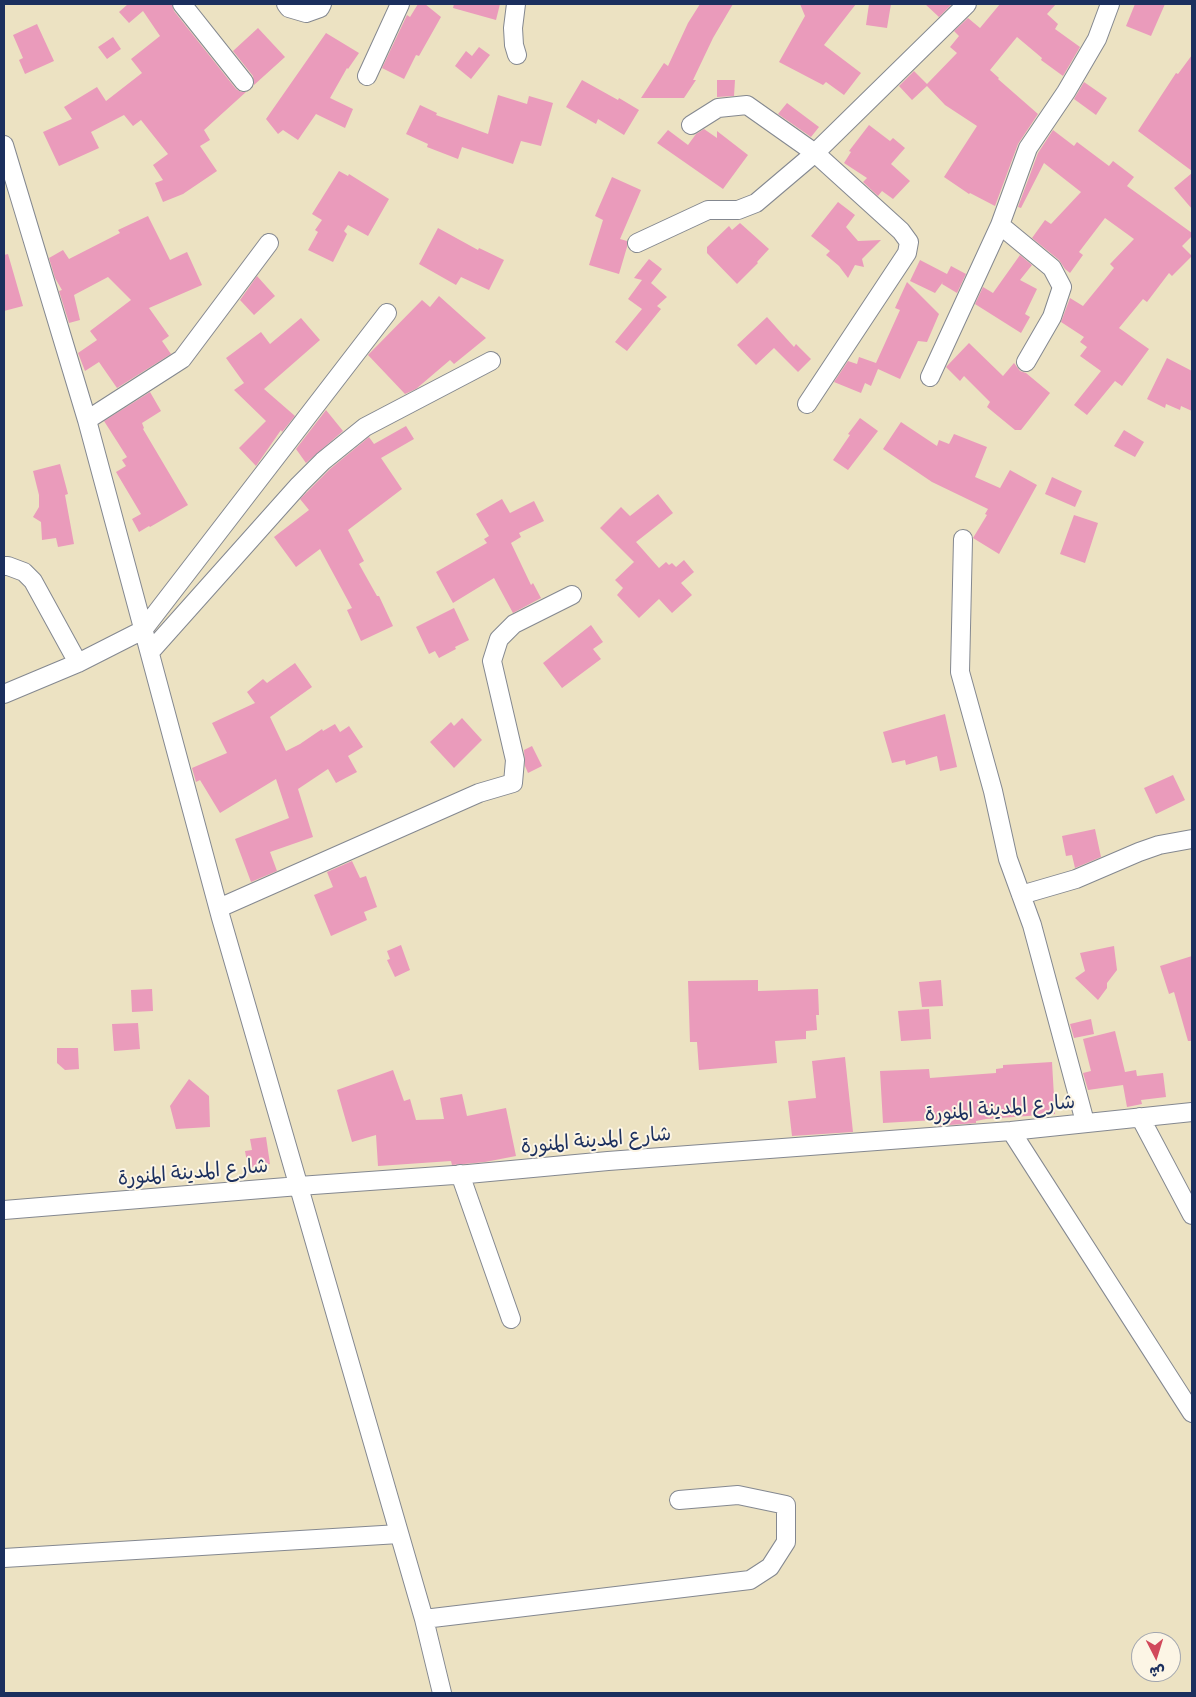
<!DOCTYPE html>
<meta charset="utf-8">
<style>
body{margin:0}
#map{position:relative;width:1196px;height:1697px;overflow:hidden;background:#ece2c2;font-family:Caveat,"Playpen Sans Arabic",sans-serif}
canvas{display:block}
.frame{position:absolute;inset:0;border:5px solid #1b2f5e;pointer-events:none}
.north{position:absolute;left:1131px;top:1632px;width:50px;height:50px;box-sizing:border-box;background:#fcf5e5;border:1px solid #a2a6af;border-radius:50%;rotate:175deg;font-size:14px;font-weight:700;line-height:20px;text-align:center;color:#1b2f5e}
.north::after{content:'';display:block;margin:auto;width:18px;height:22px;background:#d1495b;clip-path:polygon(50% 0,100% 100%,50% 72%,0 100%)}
</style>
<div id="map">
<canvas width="1196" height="1697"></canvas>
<div class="frame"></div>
<div class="north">ش</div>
</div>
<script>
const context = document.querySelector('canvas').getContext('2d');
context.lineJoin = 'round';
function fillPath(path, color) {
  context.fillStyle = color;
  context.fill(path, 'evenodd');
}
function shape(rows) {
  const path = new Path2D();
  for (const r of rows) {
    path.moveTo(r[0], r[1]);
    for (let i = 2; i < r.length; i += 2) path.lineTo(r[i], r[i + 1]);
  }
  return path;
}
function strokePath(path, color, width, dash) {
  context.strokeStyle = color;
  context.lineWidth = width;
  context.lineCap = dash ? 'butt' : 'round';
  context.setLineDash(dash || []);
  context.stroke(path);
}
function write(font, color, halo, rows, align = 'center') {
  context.font = font + ' Caveat,"Playpen Sans Arabic",sans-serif';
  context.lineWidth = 4;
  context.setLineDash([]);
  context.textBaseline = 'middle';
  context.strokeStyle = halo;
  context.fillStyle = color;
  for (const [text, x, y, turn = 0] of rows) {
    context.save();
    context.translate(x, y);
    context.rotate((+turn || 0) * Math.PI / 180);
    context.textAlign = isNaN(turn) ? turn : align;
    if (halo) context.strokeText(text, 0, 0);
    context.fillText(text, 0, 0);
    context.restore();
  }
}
fillPath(shape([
 [128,4,172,4,174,11,236,89,241,92,246,92,204,130,210,140,200,146,217,171,183,194,163,202,155,183,163,180,153,165,168,154,141,120,133,126,124,115,91,132,99,148,59,166,43,132,72,119,64,107,97,87,106,101,142,73,131,59,160,36,143,11,129,23,119,12],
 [418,4,425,4,441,17,419,56,416,55,404,79,382,68,407,15,410,17],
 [454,4,500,4,496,20,453,8],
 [700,4,733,4,713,38,693,80,696,80,684,98,641,98,664,63,668,66,688,23],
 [800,4,856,4,824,45,861,73,844,95,826,82,823,85,779,62,805,16],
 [869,4,891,4,887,28,866,25],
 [925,4,952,4,939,17],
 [1000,4,1056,4,1047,14,1058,24,1055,29,1080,47,1063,76,1041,60,1042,58,1017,37,990,70,999,78,998,79,1038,114,1018,144,995,206,970,193,969,194,944,177,977,126,945,105,927,86,912,100,899,86,914,71,927,84,957,53,950,47,959,36,954,31,968,18,980,28],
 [1135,4,1165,4,1151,36,1126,26],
 [37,24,54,61,25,74,19,60,23,58,13,35],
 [258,28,285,57,254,85,253,76,233,51],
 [326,33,359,53,348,69,347,68,330,98,353,109,345,128,316,114,298,140,283,130,278,134,266,119],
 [113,37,121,49,107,59,98,47],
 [479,47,490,55,471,79,455,66,466,51,472,56],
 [1192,55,1192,171,1138,131,1176,73,1178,74],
 [582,80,618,100,619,98,639,110,624,135,598,119,596,124,566,107],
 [717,80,735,80,734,96,717,97],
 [1084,82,1107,98,1096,115,1074,99],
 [498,95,527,104,529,96,553,103,541,146,521,141,513,164,462,147,458,159,427,147,428,144,406,134,420,105,437,113,436,115,488,134],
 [787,103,819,127,811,137,778,114],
 [869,125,890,141,893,138,905,148,891,164,910,181,893,199,882,191,878,196,863,182,867,178,844,163,851,152,849,151],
 [704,129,717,138,717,131,748,155,723,189,657,143,668,130,688,145,696,134],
 [1053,130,1074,146,1077,142,1109,166,1113,161,1134,177,1127,186,1192,233,1192,236,1182,246,1192,256,1172,276,1169,273,1147,302,1143,299,1119,328,1149,349,1122,386,1115,381,1087,415,1074,405,1101,371,1080,356,1087,347,1080,342,1084,337,1061,322,1070,298,1083,306,1114,268,1110,264,1134,239,1105,218,1079,252,1083,255,1070,273,1065,269,1059,260,1032,238,1045,220,1051,224,1081,192,1044,163,1021,208,1018,207,1038,153],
 [339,171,348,176,349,174,389,199,368,236,348,225,344,231,347,234,333,262,308,250,318,232,315,230,322,220,312,214],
 [1192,173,1192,209,1174,188],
 [612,177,641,190,620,239,627,241,627,247,619,274,589,265,603,220,595,216],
 [838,202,855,215,846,227,858,241,881,240,862,259,864,267,855,265,848,278,839,266,826,255,830,251,811,236],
 [148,216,170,260,187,252,202,285,149,308,169,336,162,341,171,354,117,388,99,362,85,371,78,353,97,340,90,331,131,300,108,277,74,295,80,320,69,323,59,291,62,290,55,278,49,258,63,250,69,259,120,233,118,230],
 [740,223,769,249,757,262,758,263,737,284,707,253,707,247,729,226,732,230],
 [438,228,478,250,479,248,504,260,489,290,461,277,456,285,419,264],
 [8,254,23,306,4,311,4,255],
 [1020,255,1032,265,1020,280,1037,289,1025,314,1030,317,1021,333,975,304,983,287,993,293],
 [649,259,662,269,651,283,667,297,657,306,661,309,627,351,615,342,642,309,628,299,642,280,634,278],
 [920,260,947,274,951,266,966,274,957,293,942,284,943,282,935,293,910,281],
 [257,276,275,296,254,315,240,300],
 [907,282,939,314,927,342,918,341,900,379,878,369,871,386,865,383,861,393,834,382,848,361,857,364,859,357,876,363,900,310,895,308],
 [439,296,486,338,454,364,450,360,416,389,405,394,368,355,422,300,430,307],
 [767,317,794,347,796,344,811,359,798,372,774,348,756,365,737,345],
 [301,318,320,340,264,389,295,416,282,432,281,430,256,466,239,448,266,421,234,390,244,383,226,358,261,332,270,344],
 [969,343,1003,376,1014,363,1020,371,1026,373,1050,393,1021,430,1015,430,987,407,990,402,964,376,960,381,946,367],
 [1167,358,1192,371,1192,411,1181,406,1180,410,1166,404,1165,408,1147,399],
 [150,392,161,411,142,423,144,428,143,429,188,505,150,527,149,526,139,532,132,519,141,514,116,472,126,466,122,460,127,457,104,421],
 [326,410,343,431,306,463,296,449],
 [860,418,878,431,848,470,833,460,850,435,848,434],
 [901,422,937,446,939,440,949,444,954,434,987,447,975,477,1000,488,1010,470,1037,485,999,554,973,538,987,515,985,514,988,509,932,482,883,449],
 [406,426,414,439,381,458,402,489,348,530,364,561,359,564,377,596,379,596,393,626,361,641,347,610,352,608,320,549,296,567,274,537,309,510,300,499,330,469,369,437,374,444],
 [1124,430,1144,442,1135,457,1114,446],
 [60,464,68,494,65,495,74,544,58,547,56,538,42,540,41,522,33,517,39,507,39,495,33,471],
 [1052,477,1082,491,1075,507,1045,494],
 [658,494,673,513,636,542,659,568,666,562,669,565,672,563,676,567,684,560,694,572,681,583,692,595,672,613,659,599,639,618,617,595,623,588,615,580,634,562,600,528,621,507,630,516],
 [502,499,510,513,534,501,544,521,519,533,521,537,511,543,531,585,533,583,541,598,513,613,494,578,453,603,436,572,487,543,484,539,489,536,476,514],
 [1074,515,1098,523,1085,563,1060,554],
 [454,608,469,640,455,647,456,649,439,658,435,651,429,654,416,627],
 [591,625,603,642,593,649,601,659,562,688,543,663],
 [295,663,312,687,270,717,286,751,300,744,322,729,323,731,335,724,340,732,349,726,363,747,348,756,357,772,336,783,328,769,298,789,313,837,270,852,277,871,251,882,235,839,289,818,276,779,220,813,200,780,196,782,192,768,227,753,212,723,255,703,247,692,263,679,267,683],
 [945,714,957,767,940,771,937,756,906,765,905,760,892,763,883,732],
 [462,718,482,740,454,768,430,742,451,722,454,726],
 [532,746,542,766,528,773,525,766,524,750],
 [1173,775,1185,800,1156,814,1144,788],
 [1095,829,1101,857,1075,868,1072,855,1066,856,1062,836],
 [352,861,360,878,366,876,377,907,364,912,367,920,331,936,314,895,333,887,327,872],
 [401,945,410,970,395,977,387,960,390,959,387,951],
 [1114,946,1117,970,1107,983,1107,988,1098,1000,1075,978,1085,971,1080,953],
 [1192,956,1192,1041,1188,1041,1174,992,1169,994,1160,966],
 [758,980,758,991,818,989,819,1015,816,1015,817,1030,806,1031,806,1039,775,1041,777,1063,699,1070,697,1042,690,1042,688,981],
 [941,980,943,1006,922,1007,919,982],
 [152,989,153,1011,132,1012,131,990],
 [929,1009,931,1039,901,1041,898,1011],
 [1091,1019,1094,1034,1074,1038,1070,1024],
 [138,1023,140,1049,114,1051,112,1024],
 [1115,1031,1125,1072,1136,1070,1137,1076,1163,1073,1166,1097,1141,1100,1142,1104,1127,1107,1123,1085,1088,1090,1083,1073,1091,1071,1083,1039],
 [57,1048,78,1048,79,1069,65,1070,57,1063],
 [845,1057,853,1132,792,1136,788,1101,816,1098,812,1061],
 [1052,1062,1055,1114,986,1119,976,1121,976,1123,937,1126,936,1120,883,1123,880,1071,929,1069,930,1078,996,1073,996,1069,1003,1068,1003,1065],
 [393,1070,404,1101,410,1099,416,1120,444,1119,440,1098,462,1094,467,1116,506,1108,516,1156,485,1162,464,1164,452,1165,451,1161,378,1166,376,1135,352,1142,337,1090],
 [189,1079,209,1096,210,1127,176,1129,170,1106],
 [266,1137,270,1164,248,1168,245,1151,252,1150,250,1139]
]), '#ea9bbb');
const minor = shape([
 [182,4,244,82],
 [286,4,289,8,306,13,320,8,322,4],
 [516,4,513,28,514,45,517,55],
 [367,76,400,4],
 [691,125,718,108,747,105,815,153,901,231,909,242,907,253,807,404],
 [4,145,87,420,221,918,424,1619,442,1693],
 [1000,225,1052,268,1062,287,1052,317,1026,362],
 [637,243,708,210,738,210,756,203,815,153,967,4],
 [930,377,1000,225,1028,148,1066,92,1097,39,1110,4],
 [87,420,182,359,269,243],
 [963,539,960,672,993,791,1008,859,1032,925,1085,1122],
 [4,566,8,566,24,572,33,581,78,663],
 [150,652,299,485,323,461,365,427,491,361],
 [4,694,78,663,143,630,387,313],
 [1021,895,1076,879,1139,852,1159,845,1192,839],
 [219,908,479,793,513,783,515,760,492,661,499,639,514,624,572,595],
 [1140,1117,1192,1215],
 [1011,1131,1192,1413],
 [460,1174,511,1319],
 [4,1210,299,1186,468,1174,608,1161,1011,1131,1192,1112],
 [4,1558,399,1534],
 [424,1619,750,1580,770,1567,786,1542,786,1505,738,1495,679,1500]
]);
strokePath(minor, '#848890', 20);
strokePath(minor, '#fff', 18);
write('20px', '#1b2f5e', '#fcf5e5', [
 ["شارع المدينة المنورة",1000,1109,-5],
 ["شارع المدينة المنورة",596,1141,-5],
 ["شارع المدينة المنورة",193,1173,-5]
]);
</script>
